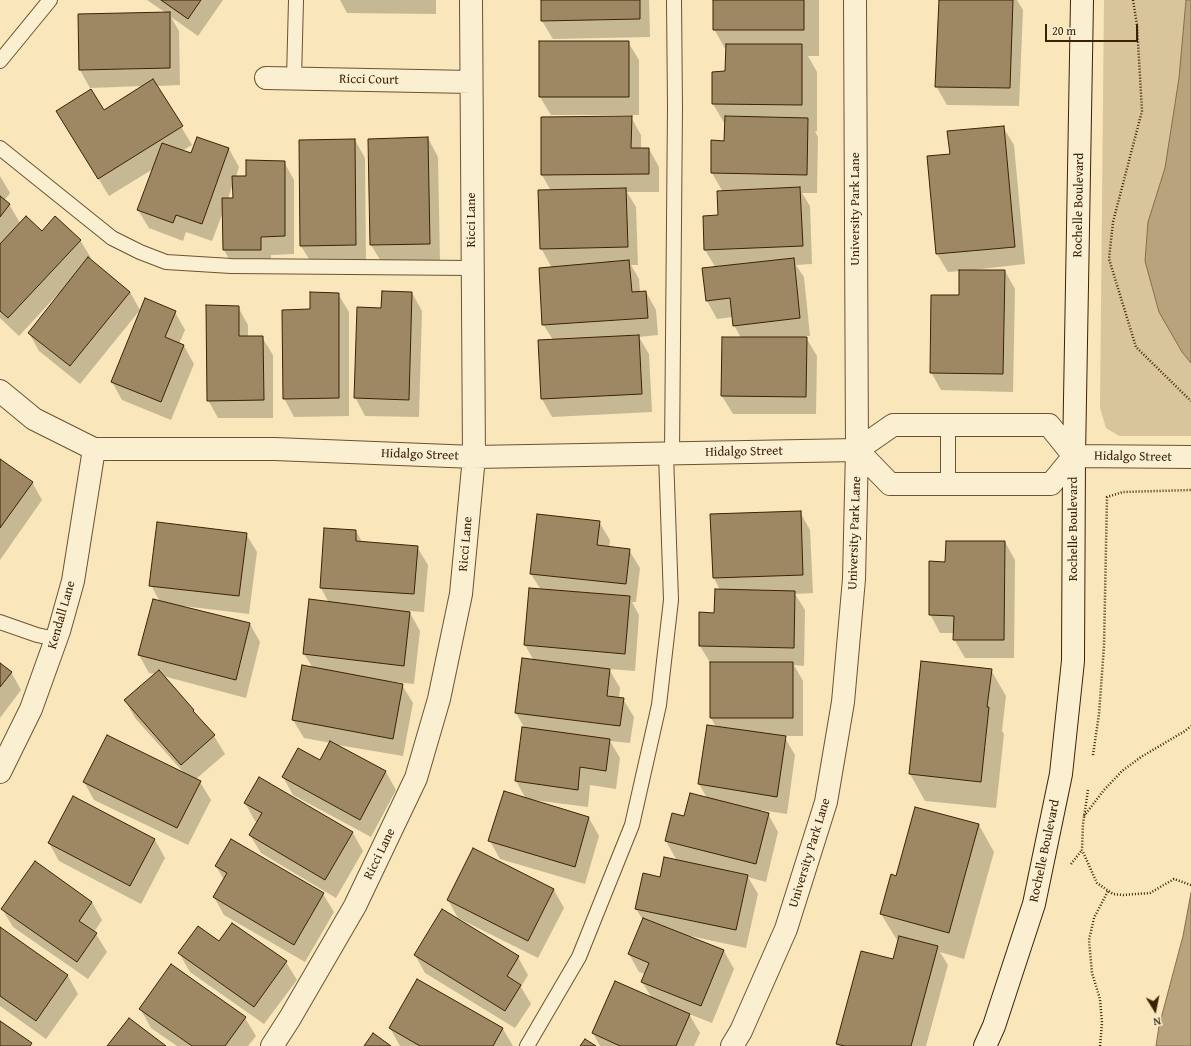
<!DOCTYPE html>
<style>
body{margin:0}
#map{position:relative;width:1191px;height:1046px;overflow:hidden;background:#f9e6ba;font-family:"Gentium Book Plus",serif}
canvas{display:block}
.north{position:absolute;left:1135px;top:990px;width:40px;height:40px;-webkit-text-stroke:3px #fbefd2;paint-order:stroke;rotate:170deg;font-size:11px;font-weight:700;line-height:16px;text-align:center;color:#3b2204}
.north::after{content:'';display:block;margin:auto;width:14px;height:18px;background:#3b2204;clip-path:polygon(50% 0,100% 100%,50% 72%,0 100%)}
.scale{position:absolute;left:1045px;top:24px;width:93px;height:18px;box-sizing:border-box;border:2px solid #3b2204;border-top:0;padding-left:5px;font-size:12px;line-height:14px;white-space:nowrap;color:#3b2204;-webkit-text-stroke:3px #fbefd2;paint-order:stroke}
</style>
<div id="map">
<canvas width="1191" height="1046"></canvas>
<div class="north">N</div>
<div class="scale">20 m</div>
</div>
<script>
const context = document.querySelector('canvas').getContext('2d');
context.lineJoin = 'round';
function fillPath(path, color) {
  context.fillStyle = color;
  context.fill(path, 'evenodd');
}
function shape(rows) {
  const path = new Path2D();
  for (const r of rows) {
    path.moveTo(r[0], r[1]);
    for (let i = 2; i < r.length; i += 2) path.lineTo(r[i], r[i + 1]);
  }
  return path;
}
function strokePath(path, color, width, dash) {
  context.strokeStyle = color;
  context.lineWidth = width;
  context.lineCap = dash ? 'butt' : 'round';
  context.setLineDash(dash || []);
  context.stroke(path);
}
function write(font, color, halo, rows, align = 'center') {
  context.font = font + ' "Gentium Book Plus",serif';
  context.lineWidth = 4;
  context.setLineDash([]);
  context.textBaseline = 'middle';
  context.strokeStyle = halo;
  context.fillStyle = color;
  for (const [text, x, y, turn = 0] of rows) {
    context.save();
    context.translate(x, y);
    context.rotate((+turn || 0) * Math.PI / 180);
    context.textAlign = isNaN(turn) ? turn : align;
    if (halo) context.strokeText(text, 0, 0);
    context.fillText(text, 0, 0);
    context.restore();
  }
}
fillPath(shape([
 [1104,0,1191,0,1191,436,1119,436,1106,428,1100,408]
]), '#d9c59b');
const water = shape([
 [1186,0,1191,0,1191,363,1182,352,1159,312,1145,261,1148,222,1165,168,1179,78,1186,0],
 [1191,893,1191,1046,1156,1046,1159,1026,1183,936,1191,893]
]);
fillPath(water, '#b8a37c');
strokePath(water, '#866f4c', 1);
fillPath(shape([
 [147,0,223,0,198,36,171,17,179,31,180,85,157,86,192,145,182,151,191,154,197,138,229,149,239,167,236,177,247,177,284,162,294,180,294,254,271,255,271,267,234,268,224,250,223,212,212,241,186,232,183,241,149,228,138,210,153,169,109,196,68,129,103,111,143,86,90,88,80,70,166,13],
 [233,183,234,199,228,199],
 [340,0,436,0,436,14,347,13],
 [542,0,649,0,650,37,553,39,542,21],
 [714,0,819,0,819,56,808,56,817,72,817,131,815,131,818,137,817,193,802,193,810,206,812,264,796,265,804,277,810,336,805,336,817,356,816,414,733,414,722,396,741,338,734,325,733,317,717,319,707,301,716,268,705,250,719,216,723,192,712,173,712,141,725,142,726,126,713,104,726,72,727,52,714,29],
 [940,0,1017,0,1023,10,1019,106,947,105,936,86],
 [628,42,639,60,639,115,551,115,540,97],
 [631,117,641,135,641,149,649,149,659,167,659,192,627,192,636,207,638,265,631,265,639,279,640,292,646,292,656,310,658,335,639,337,649,354,652,412,552,417,542,399,539,341,553,340,543,324,552,268,541,248,551,191,542,175],
 [1003,127,1014,145,1025,264,972,270,972,271,1005,271,1015,289,1013,392,941,390,931,372,960,296,960,271,948,272,937,254,951,155],
 [428,138,438,157,440,262,382,263,371,245],
 [355,140,365,158,366,263,312,264,301,246],
 [0,176,10,193,4,201,9,204,20,223,42,232,80,240,91,258,89,260,130,292,140,310,80,384,39,351,29,333,59,295,58,294,19,336,0,318],
 [412,293,422,311,419,417,365,416,355,397,382,309],
 [338,294,349,312,349,416,294,417,284,398],
 [238,307,248,325,248,337,262,337,273,355,273,418,218,418,208,400],
 [175,312,185,330,179,344,184,346,194,364,171,420,122,400,112,382],
 [0,460,32,482,42,500,0,560],
 [800,512,810,530,813,593,795,594,805,610,804,666,794,665,803,681,803,736,784,736,795,755,787,814,761,810,761,812,768,814,778,832,766,882,748,877,758,894,746,948,690,936,689,937,724,951,734,969,712,1023,689,1014,700,1033,694,1046,600,1046,593,1033,652,998,642,982,645,974,639,972,629,954,643,920,636,909,644,874,661,878,677,861,666,841,673,814,685,817,707,798,699,784,716,727,711,718,711,664,700,646,715,614,720,590,714,578,711,515],
 [599,522,610,540,609,548,629,550,640,568,636,602,632,602,639,615,635,671,609,669,620,688,619,698,623,699,634,717,630,743,610,741,620,758,616,789,590,785,588,807,533,800,532,801,589,818,599,836,585,884,500,859,490,841,526,799,516,781,525,729,516,713,534,661,525,645,541,590,531,574],
 [356,531,362,542,417,547,428,565,424,612,409,611,420,631,414,684,388,681,388,683,402,685,413,703,403,756,332,744,386,772,396,790,371,837,293,795,283,777,321,761,331,743,304,738,293,720,313,668,304,654,329,603,321,588],
 [246,534,257,552,249,614,183,606,183,607,250,624,260,642,246,698,163,676,214,736,225,754,196,779,200,782,211,800,188,845,94,800,84,782,184,773,135,718,125,700,155,674,149,673,139,655,160,602,151,585],
 [1005,542,1015,560,1014,658,965,658,954,639,955,633,940,633,930,614],
 [922,662,991,670,1006,696,1002,731,1004,734,996,808,925,801,910,774],
 [0,664,11,672,21,690,0,718],
 [260,778,353,833,363,851,336,898,261,853,250,835,258,822,255,821,245,803],
 [73,797,155,840,165,858,141,904,59,861,49,843],
 [979,825,994,852,964,959,940,952,948,965,926,1046,839,1046,837,1044,893,961,899,941,897,940,881,914,897,877],
 [474,849,554,890,564,908,538,958,458,918,448,900],
 [216,866,323,894,334,912,305,962,224,915,214,897,224,880],
 [92,902,102,920,94,932,96,934,107,952,88,979,13,927,2,909],
 [233,924,286,962,297,980,264,1024,190,972,179,953,219,942],
 [0,928,68,976,78,994,46,1039,0,1006],
 [415,955,518,957,528,975,521,987,531,1004,515,1028,425,973],
 [417,981,503,1029,513,1046,400,1046,390,1028],
 [141,1010,245,1018,256,1036,248,1046,177,1046,151,1028]
]), '#0003');
const building = shape([
 [161,0,201,0,188,19,161,0],
 [541,0,640,0,640,19,541,21,541,0],
 [713,0,804,0,804,30,713,30,713,0],
 [939,0,1013,0,1010,88,935,87,939,0],
 [170,12,170,68,79,70,78,14,170,12],
 [539,41,629,41,629,97,539,97,539,41],
 [726,44,802,44,802,105,712,104,712,72,725,71,726,44],
 [153,79,183,126,98,179,56,111,91,89,104,110,153,79],
 [632,116,631,148,649,148,649,174,541,175,541,117,632,116],
 [725,116,808,118,807,175,711,173,711,140,724,141,725,116],
 [1004,126,1015,247,936,254,927,156,950,154,947,131,1004,126],
 [197,137,229,148,202,224,176,215,173,223,137,210,162,143,191,153,197,137],
 [428,137,430,244,370,245,368,139,428,137],
 [355,139,356,245,300,246,299,140,355,139],
 [246,160,285,161,285,236,261,237,261,250,223,250,222,198,233,198,232,176,246,176,246,160],
 [800,187,803,246,704,250,703,216,718,215,717,191,800,187],
 [626,188,628,247,540,249,538,190,626,188],
 [0,196,10,204,0,217,0,196],
 [26,216,42,231,55,216,81,240,8,318,0,311,0,244,26,216],
 [88,257,130,292,70,366,28,333,88,257],
 [794,258,800,318,733,326,730,298,706,301,702,268,794,258],
 [629,260,632,292,646,291,648,318,542,325,539,268,629,260],
 [959,270,1005,270,1003,374,930,373,931,295,959,295,959,270],
 [382,291,412,292,409,400,354,398,357,307,381,308,382,291],
 [310,292,339,293,339,398,283,399,282,310,310,309,310,292],
 [145,298,176,311,165,337,184,345,161,402,111,382,145,298],
 [206,305,239,306,239,336,263,336,264,400,207,401,206,305],
 [639,335,642,394,541,399,538,340,639,335],
 [722,337,807,337,806,397,721,396,722,337],
 [0,459,33,482,0,528,0,459],
 [801,511,803,575,713,578,710,514,801,511],
 [537,514,600,521,597,545,630,549,626,584,530,574,537,514],
 [157,522,247,533,239,596,149,586,157,522],
 [324,528,356,530,356,541,418,546,414,594,320,588,324,528],
 [946,541,1005,541,1004,640,953,640,954,616,929,615,929,561,945,562,946,541],
 [529,588,630,596,625,654,524,645,529,588],
 [715,589,795,591,794,648,699,646,699,612,714,613,715,589],
 [153,599,250,623,236,680,138,655,153,599],
 [309,599,410,612,404,666,303,654,309,599],
 [522,658,610,669,607,696,624,698,620,726,515,713,522,658],
 [921,661,992,669,987,707,989,707,981,782,909,774,921,661],
 [710,662,793,662,793,718,710,718,710,662],
 [0,663,12,672,0,687,0,663],
 [302,665,403,684,393,739,292,720,302,665],
 [159,670,194,710,193,711,215,735,181,765,124,700,159,670],
 [707,725,786,736,777,797,698,784,707,725],
 [522,727,610,739,606,771,580,767,578,790,515,781,522,727],
 [107,735,201,781,177,828,83,782,107,735],
 [330,741,386,771,360,820,282,777,298,748,320,760,330,741],
 [259,777,353,832,325,880,249,835,262,813,244,803,259,777],
 [504,791,589,817,575,867,488,841,504,791],
 [690,793,769,813,756,864,665,841,672,813,684,816,690,793],
 [73,796,155,839,130,886,48,843,73,796],
 [915,807,979,824,949,933,880,914,891,874,896,876,915,807],
 [231,839,324,893,294,945,213,897,227,873,215,866,231,839],
 [473,848,554,889,528,941,447,900,473,848],
 [664,857,748,875,736,930,635,909,643,873,660,877,664,857],
 [35,861,92,902,79,921,97,933,77,962,1,909,35,861],
 [442,909,519,956,507,976,521,985,505,1011,414,955,442,909],
 [643,918,724,950,701,1006,641,982,649,963,628,954,643,918],
 [232,923,287,961,254,1007,178,953,198,926,219,941,232,923],
 [0,927,68,975,36,1021,0,996,0,927],
 [899,936,938,946,911,1046,845,1046,836,1044,861,951,893,959,899,936],
 [171,964,246,1017,225,1046,192,1046,139,1009,171,964],
 [417,979,503,1028,493,1046,420,1046,389,1028,417,979],
 [615,981,690,1014,676,1046,620,1046,592,1033,615,981],
 [129,1018,166,1046,107,1046,129,1018],
 [0,1021,32,1043,30,1046,0,1046,0,1021],
 [373,1033,391,1046,364,1046,373,1033],
 [585,1039,596,1046,580,1046,585,1039]
]);
fillPath(building, '#9e8863');
strokePath(building, '#3b2204', 1);
const lane = shape([
 [0,61,50,0],
 [294,79,296,0],
 [0,148,112,238,140,252,166,262,231,266,472,268],
 [948,425,948,484],
 [672,453,675,107,674,0],
 [0,622,37,635,56,639],
 [527,1046,579,957,632,825,659,705,671,600,666,454]
]);
const street = shape([
 [266,78,471,82],
 [0,391,34,419,94,449,275,449,474,457,857,450,893,425,1049,425,1074,456],
 [857,450,890,484,1051,484,1074,456],
 [1074,456,1191,457],
 [0,772,31,709,59,631,73,581,94,449],
 [272,1046,290,1018,355,906,416,778,439,699,461,594,474,457,471,0],
 [732,1046,741,1031,786,929,826,802,843,702,854,579,857,450,855,0]
]);
const secondary = shape([
 [985,1046,994,1026,1034,904,1061,774,1073,661,1074,456,1082,0]
]);
strokePath(lane, '#6a5332', 16);
strokePath(street, '#6a5332', 24);
strokePath(secondary, '#3b2204', 24);
strokePath(shape([
 [1133,0,1137,25,1142,111,1113,222,1109,259,1136,347,1191,401],
 [1093,755,1099,714,1104,646,1107,497,1123,492,1191,490],
 [1088,790,1083,824,1082,850,1097,883,1113,894,1123,895,1150,893,1174,879,1191,885],
 [1084,816,1104,790,1122,771,1141,757,1185,731,1191,726],
 [1071,864,1082,850],
 [1100,1046,1102,1023,1100,999,1092,973,1089,940,1094,918,1108,891]
]), '#3b2204', 2.5, [1, 2]);
strokePath(lane, '#fbefd2', 14);
strokePath(street, '#fbefd2', 22);
strokePath(secondary, '#fbefd2', 22);
write('13px', '#3b2204', '#fbefd2', [
 ["Ricci Court",369,80,1],
 ["Rochelle Boulevard",1079,205,-89],
 ["University Park Lane",856,209,-90],
 ["Ricci Lane",472,220,-90],
 ["Hidalgo Street",744,452,-1],
 ["Hidalgo Street",420,455,2],
 ["Hidalgo Street",1133,457,1],
 ["Rochelle Boulevard",1074,529,-90],
 ["University Park Lane",855,533,-88],
 ["Ricci Lane",466,544,-85],
 ["Kendall Lane",62,615,-74],
 ["Rochelle Boulevard",1045,851,-78],
 ["University Park Lane",810,853,-73],
 ["Ricci Lane",380,854,-64]
]);
</script>
